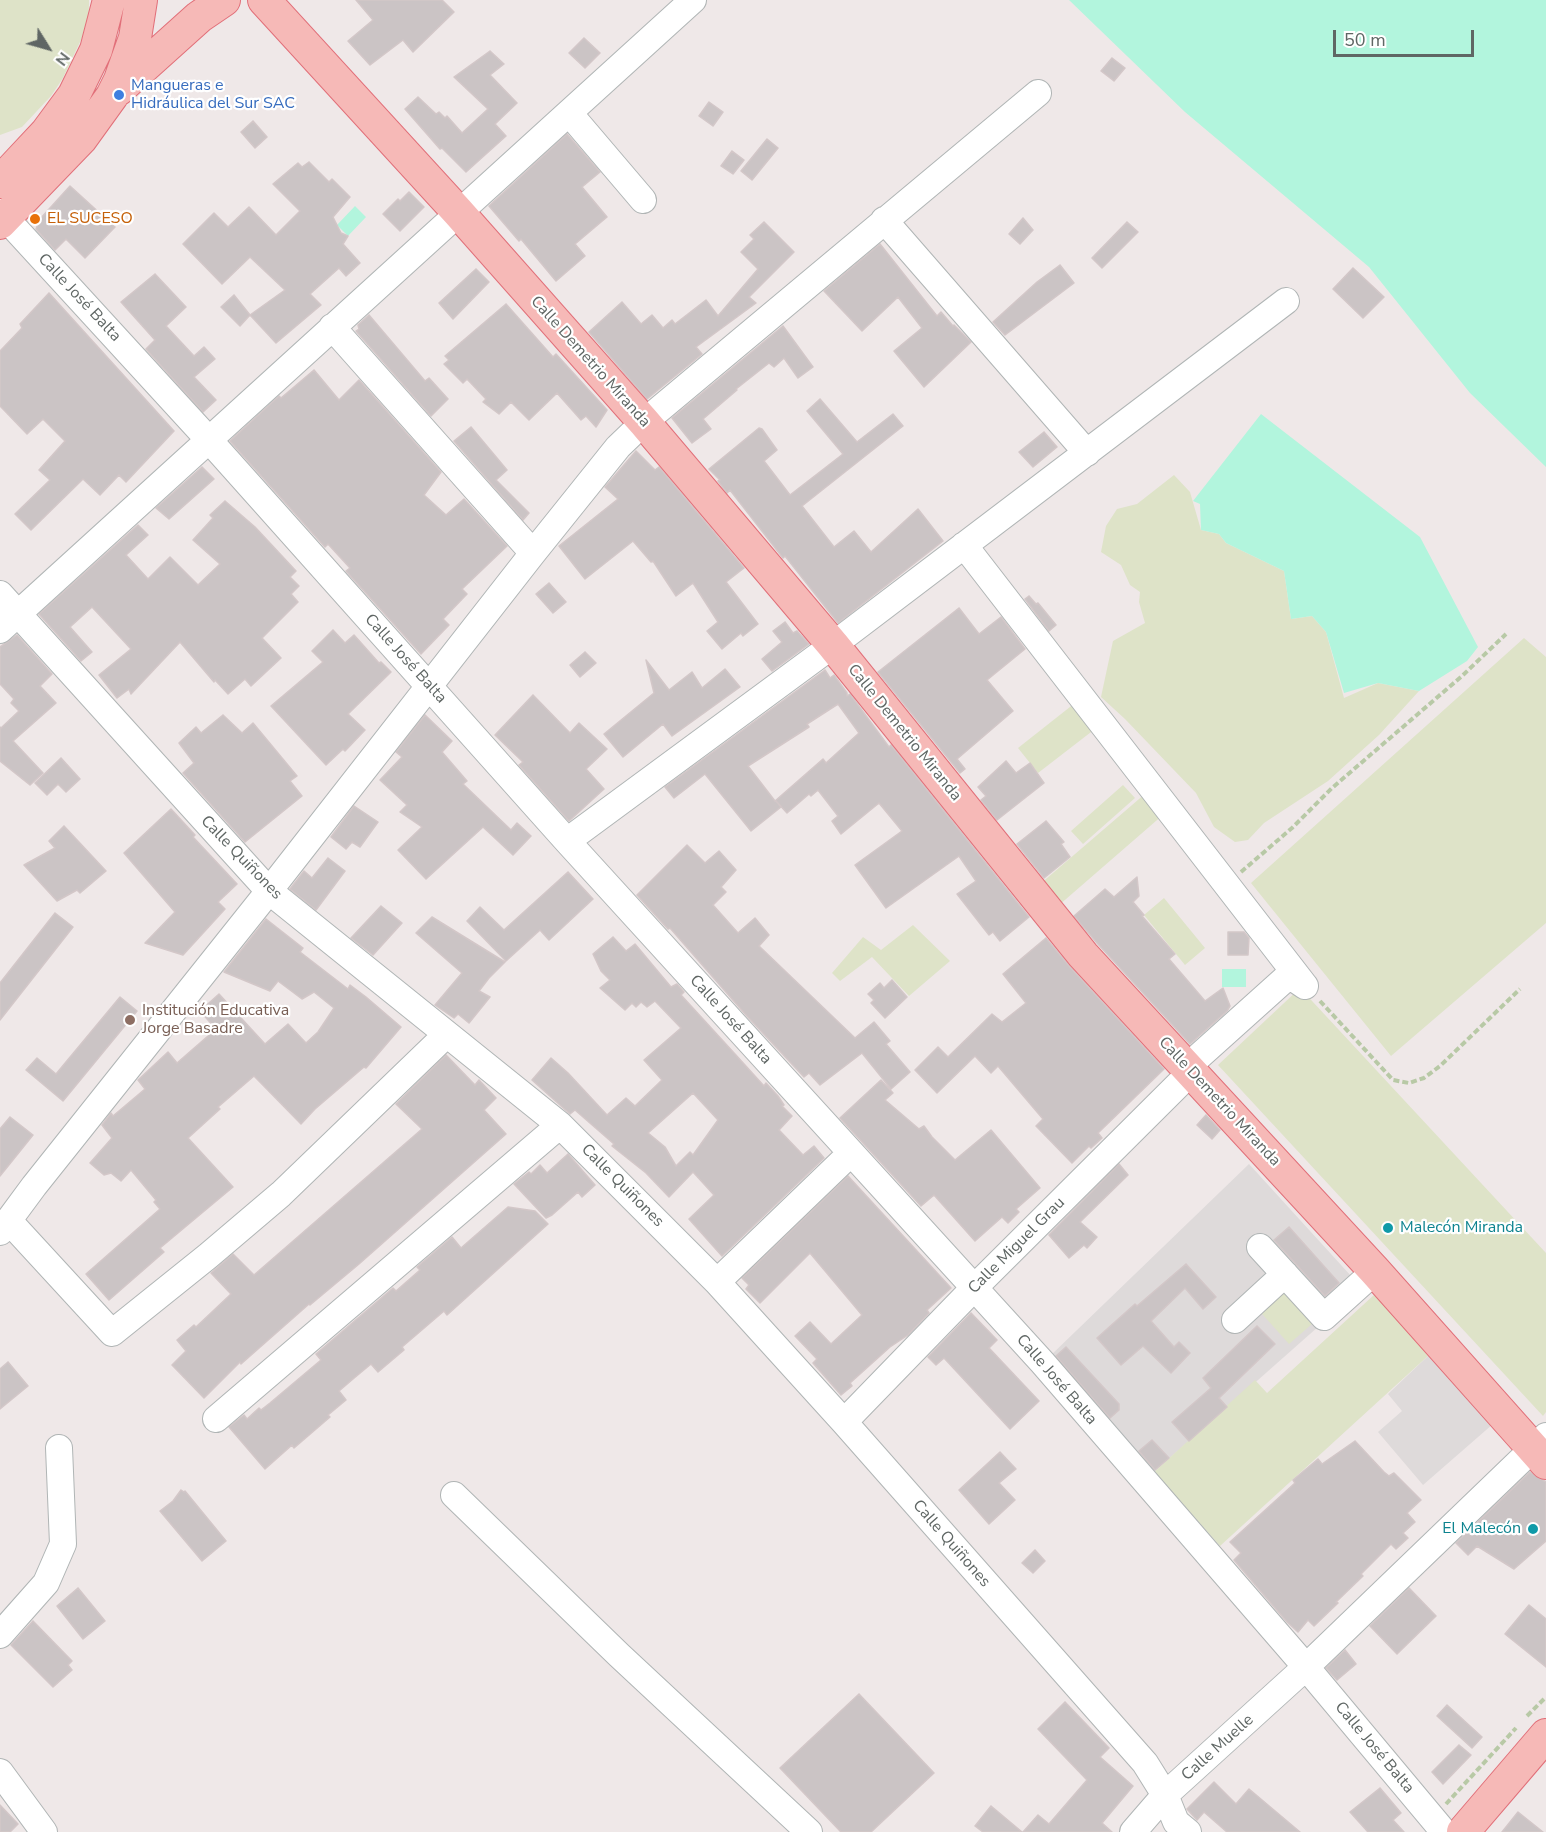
<!DOCTYPE html>
<meta charset="utf-8">
<style>
body{margin:0}
#map{position:relative;width:1546px;height:1832px;overflow:hidden;background:#efe8e8;font-family:"Nunito Sans",sans-serif}
canvas{display:block}
.north{position:absolute;left:18px;top:18px;width:60px;height:60px;-webkit-text-stroke:4px #fff;paint-order:stroke;rotate:127deg;font-size:16px;font-weight:700;line-height:24px;text-align:center;color:#5f6664}
.north::after{content:'';display:block;margin:auto;width:21px;height:27px;background:#5f6664;clip-path:polygon(50% 0,100% 100%,50% 72%,0 100%)}
.scale{position:absolute;left:1333px;top:30px;width:141px;height:27px;box-sizing:border-box;border:3px solid #5f6664;border-top:0;padding-left:8px;font-size:18px;line-height:21px;white-space:nowrap;color:#5f6664;-webkit-text-stroke:4px #fff;paint-order:stroke}
</style>
<div id="map">
<canvas width="1546" height="1832"></canvas>
<div class="north">N</div>
<div class="scale">50 m</div>
</div>
<script>
const context = document.querySelector('canvas').getContext('2d');
context.lineJoin = 'round';
function fillPath(path, color) {
  context.fillStyle = color;
  context.fill(path, 'evenodd');
}
function shape(rows) {
  const path = new Path2D();
  for (const r of rows) {
    path.moveTo(r[0], r[1]);
    for (let i = 2; i < r.length; i += 2) path.lineTo(r[i], r[i + 1]);
  }
  return path;
}
function strokePath(path, color, width, dash) {
  context.strokeStyle = color;
  context.lineWidth = width;
  context.lineCap = dash ? 'butt' : 'round';
  context.setLineDash(dash || []);
  context.stroke(path);
}
function write(font, color, halo, rows, align = 'center') {
  context.font = font + ' "Nunito Sans",sans-serif';
  context.lineWidth = 4.5;
  context.setLineDash([]);
  context.textBaseline = 'middle';
  context.strokeStyle = halo;
  context.fillStyle = color;
  for (const [text, x, y, turn = 0] of rows) {
    context.save();
    context.translate(x, y);
    context.rotate((+turn || 0) * Math.PI / 180);
    context.textAlign = isNaN(turn) ? turn : align;
    if (halo) context.strokeText(text, 0, 0);
    context.fillText(text, 0, 0);
    context.restore();
  }
}
fillPath(shape([
 [1249,1164,1362,1288,1154,1472,1048,1358],
 [1429,1355,1493,1424,1423,1485,1378,1432,1402,1411,1388,1394]
]), '#dedada');
fillPath(shape([
 [0,0,89,0,89,5,88,25,63,78,51,96,22,127,0,135],
 [1174,475,1190,492,1201,530,1219,534,1226,543,1284,571,1291,619,1312,616,1326,632,1344,698,1378,683,1419,691,1379,735,1328,781,1264,823,1248,840,1235,842,1214,827,1196,793,1125,719,1101,697,1113,641,1145,623,1139,602,1140,592,1130,585,1121,565,1101,552,1106,526,1117,509,1137,504],
 [1524,638,1546,657,1546,923,1391,1056,1251,883],
 [1075,703,1095,729,1038,773,1018,748],
 [1123,785,1135,798,1083,844,1071,831],
 [1146,793,1164,814,1058,906,1039,885],
 [1164,898,1205,948,1185,965,1144,915],
 [913,925,950,961,909,996,872,957,840,981,832,973,863,937,881,950],
 [1300,988,1546,1253,1546,1412,1543,1416,1218,1065],
 [1285,1278,1320,1317,1289,1344,1255,1306],
 [1375,1294,1429,1355,1220,1546,1154,1472,1255,1380,1267,1393]
]), '#dee3c8');
fillPath(shape([
 [1069,0,1546,0,1546,467,1470,393,1369,267,1185,112],
 [355,206,366,217,348,236,337,225],
 [1261,414,1420,537,1478,647,1467,661,1419,691,1378,683,1344,693,1326,632,1312,616,1291,619,1284,571,1226,543,1219,534,1201,530,1200,504,1193,501],
 [1222,969,1246,969,1246,987,1222,987]
]), '#b2f5dd');
const building = shape([
 [356,0,442,0,454,12,413,52,403,40,370,65,348,41,373,20,356,0],
 [584,38,600,53,585,68,569,53,584,38],
 [490,51,504,64,490,75,517,103,495,124,506,136,466,172,442,148,440,149,405,109,418,97,436,114,439,112,445,118,447,116,462,133,488,109,454,77,490,51],
 [1112,58,1125,68,1114,81,1101,71,1112,58],
 [709,102,723,112,713,126,699,116,709,102],
 [253,121,267,137,255,148,241,132,253,121],
 [567,134,600,172,582,187,607,217,575,244,585,256,556,281,521,239,519,241,489,206,567,134],
 [767,139,778,148,752,180,741,171,767,139],
 [732,151,744,160,733,174,721,166,732,151],
 [309,162,329,182,332,179,350,197,333,217,341,233,348,236,343,244,360,263,346,276,339,268,310,294,321,305,276,343,250,315,285,290,250,257,222,284,183,244,214,213,228,227,249,207,276,235,300,211,273,184,298,163,302,167,309,162],
 [70,186,115,227,85,258,66,239,55,250,36,229,40,219,70,186],
 [409,192,424,207,400,231,383,214,398,199,400,201,409,192],
 [1023,218,1033,230,1020,244,1009,234,1023,218],
 [764,222,794,252,749,297,756,303,696,347,702,354,647,399,589,332,622,302,641,324,652,315,663,328,672,320,675,324,706,300,718,316,758,269,741,252,754,239,750,235,764,222],
 [1127,222,1138,232,1102,268,1092,258,1127,222],
 [880,244,937,316,941,312,953,326,954,325,971,342,924,387,894,351,922,328,898,297,862,331,824,291,880,244],
 [1060,265,1074,283,1005,335,993,322,1037,282,1060,265],
 [1353,268,1384,297,1363,318,1333,289,1353,268],
 [476,269,489,282,453,319,439,303,476,269],
 [155,274,186,307,166,326,194,356,204,347,215,359,194,377,216,400,203,412,146,349,155,340,121,302,155,274],
 [49,293,174,431,126,482,119,475,100,495,83,479,31,530,15,514,50,480,39,470,65,441,43,419,27,434,0,406,0,351,22,328,20,324,49,293],
 [234,295,250,315,240,326,221,307,234,295],
 [506,304,553,357,556,354,607,410,596,427,586,416,581,420,557,393,529,420,511,402,499,414,483,402,486,399,467,379,463,383,444,364,449,360,445,356,506,304],
 [369,315,425,381,429,378,448,399,431,416,356,331,359,329,358,325,369,315],
 [783,326,813,367,798,378,784,358,774,367,769,363,736,389,737,390,703,419,711,429,692,443,672,418,783,326],
 [314,370,339,400,359,380,441,472,424,495,446,515,464,499,507,546,462,589,467,594,443,619,449,625,421,654,346,571,350,568,328,544,325,547,230,441,279,396,281,398,314,370],
 [820,399,857,442,893,414,903,426,802,506,834,547,854,531,871,552,918,509,943,541,838,623,785,556,783,558,730,490,727,493,718,481,720,480,709,469,759,428,762,429,777,450,764,461,790,495,843,454,807,411,820,399],
 [471,427,507,470,496,480,529,513,523,520,454,441,471,427],
 [1044,432,1057,447,1033,467,1019,452,1044,432],
 [636,451,655,470,659,467,744,568,726,582,758,624,743,636,741,633,722,649,707,631,718,622,693,583,676,596,653,561,651,562,633,541,585,579,559,546,618,499,605,487,636,451],
 [202,467,214,479,169,519,156,508,202,467],
 [225,501,255,527,296,571,290,577,299,586,291,594,298,602,262,638,281,658,251,686,245,679,228,694,215,680,214,682,180,642,131,694,129,689,117,698,99,675,131,649,92,607,70,627,92,652,81,661,39,614,138,525,148,535,126,555,148,579,170,557,198,585,220,564,193,540,213,518,210,515,225,501],
 [549,583,566,602,553,613,536,594,549,583],
 [1029,596,1036,604,1038,603,1056,625,1049,631,1025,599,1029,596],
 [959,608,979,634,1001,617,1025,649,987,680,1013,711,957,759,965,769,960,773,878,672,959,608],
 [785,622,793,633,797,631,809,644,772,671,762,659,782,642,773,631,785,622],
 [333,630,345,643,354,635,379,663,381,662,391,672,348,714,365,730,345,751,343,749,326,765,271,706,323,662,312,651,333,630],
 [17,635,52,674,40,686,56,703,13,741,43,773,30,785,0,761,0,727,1,728,19,711,11,703,14,699,0,684,0,647,17,635],
 [585,652,596,663,580,677,570,665,585,652],
 [646,660,669,690,692,672,702,688,725,669,740,687,672,736,663,724,623,757,604,734,654,693,646,660],
 [825,670,830,678,834,675,847,693,847,696,850,694,889,747,891,745,1029,917,1000,941,993,932,989,935,957,894,976,881,959,856,886,908,855,865,902,831,879,803,841,834,832,821,838,816,818,790,811,796,809,794,787,813,776,801,781,807,751,831,705,774,674,798,665,787,825,670],
 [838,704,859,733,826,763,823,759,775,801,748,766,809,727,807,724,838,704],
 [533,695,570,733,579,723,607,749,586,769,604,789,569,821,519,765,523,762,495,735,533,695],
 [223,715,242,733,253,723,297,776,290,781,302,796,245,842,183,773,194,763,179,743,196,727,201,733,223,715],
 [425,715,452,741,442,752,467,781,463,784,511,830,517,823,531,836,513,855,483,827,426,879,398,850,422,827,400,812,407,805,380,780,402,757,396,752,425,715],
 [61,758,80,779,66,792,58,784,47,795,35,783,61,758],
 [1006,761,1016,773,1030,763,1044,783,997,820,981,800,986,796,978,787,1006,761],
 [354,806,378,822,360,847,352,842,346,849,331,837,354,806],
 [171,809,195,835,193,837,237,884,218,902,225,909,183,955,145,943,175,912,124,853,171,809],
 [1046,821,1064,842,1061,844,1070,857,1044,878,1017,844,1046,821],
 [64,826,106,871,80,893,77,890,57,901,24,865,55,848,49,841,64,826],
 [687,845,705,863,719,851,736,870,721,887,726,892,713,905,738,933,755,918,769,935,759,946,855,1038,874,1022,890,1041,886,1044,910,1072,891,1089,862,1053,820,1085,809,1073,804,1077,746,1015,670,928,668,929,637,895,687,845],
 [328,858,345,871,316,910,290,889,304,871,312,878,328,858],
 [568,872,593,899,549,940,540,930,506,961,467,921,480,907,504,930,568,872],
 [1137,877,1139,896,1133,902,1144,915,1142,916,1175,954,1169,959,1205,1001,1223,988,1230,1006,1227,1011,1190,1044,1097,943,1074,916,1105,889,1114,897,1137,877],
 [381,906,402,923,373,955,351,938,381,906],
 [55,913,73,927,0,1020,0,983,55,913],
 [432,917,505,962,489,978,479,991,490,997,469,1023,458,1014,454,1018,435,1005,462,973,416,933,432,917],
 [266,919,303,948,300,952,348,989,350,985,366,997,401,1027,366,1068,364,1067,315,1109,301,1124,254,1076,218,1107,220,1109,188,1138,233,1187,160,1248,164,1252,109,1300,86,1274,160,1209,154,1202,156,1200,131,1170,121,1181,111,1173,104,1175,90,1163,112,1138,102,1125,111,1113,113,1116,145,1089,138,1080,168,1052,177,1063,216,1029,200,1011,219,994,265,1044,288,1024,306,1043,318,1032,334,1008,314,992,302,999,278,981,270,991,224,972,266,919],
 [1228,932,1244,932,1249,938,1248,955,1228,955,1228,932],
 [613,937,626,951,635,944,671,987,677,984,684,992,681,995,735,1054,764,1086,766,1083,778,1096,784,1105,782,1106,792,1116,779,1130,803,1155,814,1146,824,1158,722,1256,689,1219,714,1195,693,1172,669,1197,646,1173,612,1146,614,1144,575,1110,570,1114,532,1080,551,1058,568,1073,607,1115,626,1098,635,1106,662,1080,644,1060,681,1028,655,1001,647,1007,641,1002,636,1007,632,1003,625,1010,600,988,610,980,601,971,593,954,613,937],
 [693,1093,718,1120,693,1155,690,1152,676,1166,665,1147,648,1133,693,1093],
 [1046,938,1070,967,1164,1069,1098,1133,1102,1138,1091,1148,1089,1146,1072,1163,1036,1126,1043,1119,998,1066,991,1073,975,1056,937,1093,915,1070,938,1047,948,1057,992,1014,1002,1022,1026,1003,1003,974,1046,938],
 [892,980,907,997,885,1018,871,1003,874,1000,868,994,880,983,884,988,892,980],
 [120,997,137,1011,63,1101,26,1070,37,1058,56,1074,120,997],
 [446,1055,475,1085,479,1080,496,1098,484,1110,506,1134,359,1264,310,1305,309,1304,241,1364,240,1362,204,1398,172,1365,186,1351,177,1340,194,1325,196,1327,231,1294,211,1273,233,1254,254,1275,422,1129,396,1104,446,1055],
 [881,1080,893,1093,885,1100,919,1129,924,1126,932,1137,955,1160,991,1130,1040,1188,1016,1209,1019,1212,1008,1223,1002,1217,975,1241,934,1195,921,1206,840,1118,881,1080],
 [1206,1115,1220,1130,1212,1139,1197,1125,1206,1115],
 [10,1117,33,1135,0,1176,0,1129,10,1117],
 [568,1154,595,1185,582,1197,578,1192,552,1215,546,1218,514,1184,529,1172,531,1174,540,1165,547,1173,568,1154],
 [1119,1164,1128,1175,1080,1222,1097,1237,1087,1248,1084,1245,1069,1258,1049,1235,1119,1164],
 [848,1176,951,1288,927,1310,929,1313,908,1335,890,1347,850,1383,852,1386,841,1395,813,1363,817,1359,795,1336,810,1322,831,1344,862,1315,810,1253,760,1303,746,1289,749,1285,742,1278,848,1176],
 [508,1207,535,1211,548,1224,447,1315,444,1311,402,1347,404,1350,378,1372,371,1364,353,1379,339,1391,346,1400,328,1415,330,1417,294,1448,292,1445,265,1469,229,1427,244,1415,247,1419,259,1408,261,1410,270,1403,321,1360,316,1354,393,1288,396,1291,420,1270,417,1267,452,1237,461,1248,508,1207],
 [1289,1227,1339,1283,1325,1296,1274,1240,1289,1227],
 [1186,1264,1216,1297,1203,1309,1185,1288,1151,1321,1174,1347,1179,1342,1190,1353,1171,1373,1143,1346,1121,1365,1097,1338,1135,1304,1137,1306,1186,1264],
 [971,1313,997,1340,989,1348,1039,1401,1010,1429,944,1358,936,1365,928,1357,971,1313],
 [1257,1326,1275,1344,1219,1398,1227,1407,1189,1441,1172,1422,1211,1388,1203,1378,1257,1326],
 [1066,1347,1119,1404,1119,1410,1110,1418,1056,1356,1066,1347],
 [8,1362,28,1386,0,1409,0,1369,8,1362],
 [1152,1440,1169,1458,1155,1470,1139,1451,1152,1440],
 [1355,1441,1384,1472,1389,1476,1394,1473,1421,1500,1407,1513,1415,1522,1403,1533,1408,1538,1396,1549,1391,1544,1361,1574,1363,1576,1336,1602,1338,1603,1314,1626,1308,1620,1298,1632,1287,1622,1234,1560,1241,1553,1230,1542,1295,1483,1293,1480,1318,1459,1322,1464,1355,1441],
 [1000,1452,1016,1469,999,1483,1015,1500,989,1524,959,1490,1000,1452],
 [1530,1472,1546,1482,1546,1541,1514,1569,1477,1546,1468,1555,1456,1543,1530,1472],
 [181,1490,184,1492,185,1491,226,1541,202,1561,160,1511,173,1501,181,1490],
 [1035,1550,1045,1561,1033,1573,1022,1563,1035,1550],
 [78,1588,105,1621,83,1639,57,1606,78,1588],
 [1409,1588,1436,1616,1397,1654,1370,1626,1409,1588],
 [1529,1605,1546,1619,1546,1667,1505,1634,1529,1605],
 [33,1621,72,1661,68,1665,72,1670,53,1687,11,1645,33,1621],
 [1345,1650,1356,1664,1337,1680,1326,1668,1345,1650],
 [859,1694,934,1773,871,1832,841,1832,780,1768,859,1694],
 [1065,1702,1109,1748,1100,1757,1133,1786,1102,1823,1112,1832,1023,1832,1038,1815,1049,1824,1087,1780,1038,1729,1065,1702],
 [1447,1705,1482,1737,1472,1748,1437,1716,1447,1705],
 [1459,1745,1471,1755,1443,1784,1432,1772,1459,1745],
 [1214,1782,1236,1804,1249,1789,1300,1832,1227,1832,1204,1812,1197,1820,1187,1809,1214,1782],
 [1380,1788,1401,1813,1393,1820,1404,1832,1368,1832,1350,1812,1380,1788],
 [0,1805,18,1824,10,1832,0,1832,0,1805],
 [991,1806,1022,1832,983,1832,975,1826,991,1806],
 [1518,1812,1543,1832,1502,1832,1518,1812]
]);
fillPath(building, '#cbc4c5');
strokePath(building, '#d3c7c8', 1.5);
const minor = shape([
 [569,113,643,200],
 [0,212,209,440,567,841,1042,1362,1306,1667,1444,1832],
 [884,220,1087,453],
 [332,327,533,553],
 [964,545,1305,986],
 [0,594,269,891,560,1125,717,1282,844,1422,1145,1763,1165,1795,1176,1822,1188,1832],
 [0,630,693,0],
 [567,841,833,645,1286,301],
 [1187,1067,1285,979,1293,978,1305,986],
 [9,1221,112,1333,208,1256,281,1194,447,1034],
 [0,1232,34,1186,269,891,533,553,618,447,644,422,1038,93],
 [1260,1247,1324,1317,1375,1271],
 [717,1282,851,1153],
 [1235,1320,1285,1274],
 [216,1419,560,1125],
 [844,1422,974,1288,1191,1072],
 [454,1495,619,1655,809,1832],
 [0,1635,46,1583,63,1544,59,1448],
 [0,1772,44,1832],
 [1133,1832,1165,1795,1306,1667,1546,1436]
]);
const major = shape([
 [264,0,458,212,644,422,833,645,1083,955,1375,1271,1546,1463],
 [119,89,199,17,224,0],
 [0,182,46,133,74,95,96,50,109,0],
 [0,223,81,139,112,96,120,80,135,38,141,0],
 [1463,1832,1546,1735]
]);
strokePath(minor, '#b0b5b5', 28);
strokePath(major, '#e16f79', 34);
strokePath(shape([
 [1241,872,1292,828,1332,788,1462,676,1506,634],
 [1320,1001,1393,1080,1409,1083,1424,1078,1440,1066,1520,989],
 [1527,1716,1546,1697],
 [1446,1804,1516,1728]
]), '#b8c9a6', 4, [6, 3]);
strokePath(minor, '#fff', 26);
strokePath(major, '#f6b9b7', 32);
for (const [x, y, r, color] of [
 [119,95,6,"#3f7fe0"],
 [35,219,6,"#e8710a"],
 [130,1020,6,"#8d6e63"],
 [1388,1228,6,"#0f9aa8"],
 [1533,1529,6,"#0f9aa8"]
]) {
  const dot = new Path2D();
  dot.arc(x, y, r, 0, 2 * Math.PI);
  context.fillStyle = color;
  context.fill(dot);
  strokePath(dot, '#fff', 2);
}
write('16px', '#366cbe', '#fff', [
 ["Mangueras e",131,86],
 ["Hidráulica del Sur SAC",131,104]
], 'left');
write('16px', '#c56008', '#fff', [
 ["EL SUCESO",47,219]
], 'left');
write('16px', '#5f6664', '#fff', [
 ["Calle José Balta",79,298,47],
 ["Calle Demetrio Miranda",590,362,48],
 ["Calle José Balta",405,659,48],
 ["Calle Demetrio Miranda",904,733,51],
 ["Calle Quiñones",241,858,46],
 ["Calle José Balta",730,1020,48],
 ["Calle Demetrio Miranda",1219,1102,47],
 ["Calle Quiñones",622,1186,45],
 ["Calle Miguel Grau",1017,1246,-45],
 ["Calle José Balta",1056,1380,49],
 ["Calle Quiñones",951,1544,49],
 ["Calle Muelle",1218,1748,-42],
 ["Calle José Balta",1374,1748,50]
]);
write('16px', '#785e54', '#fff', [
 ["Institución Educativa",142,1011],
 ["Jorge Basadre",142,1029]
], 'left');
write('16px', '#0d838f', '#fff', [
 ["Malecón Miranda",1400,1228],
 ["El Malecón",1521,1529,"right"]
], 'left');
</script>
